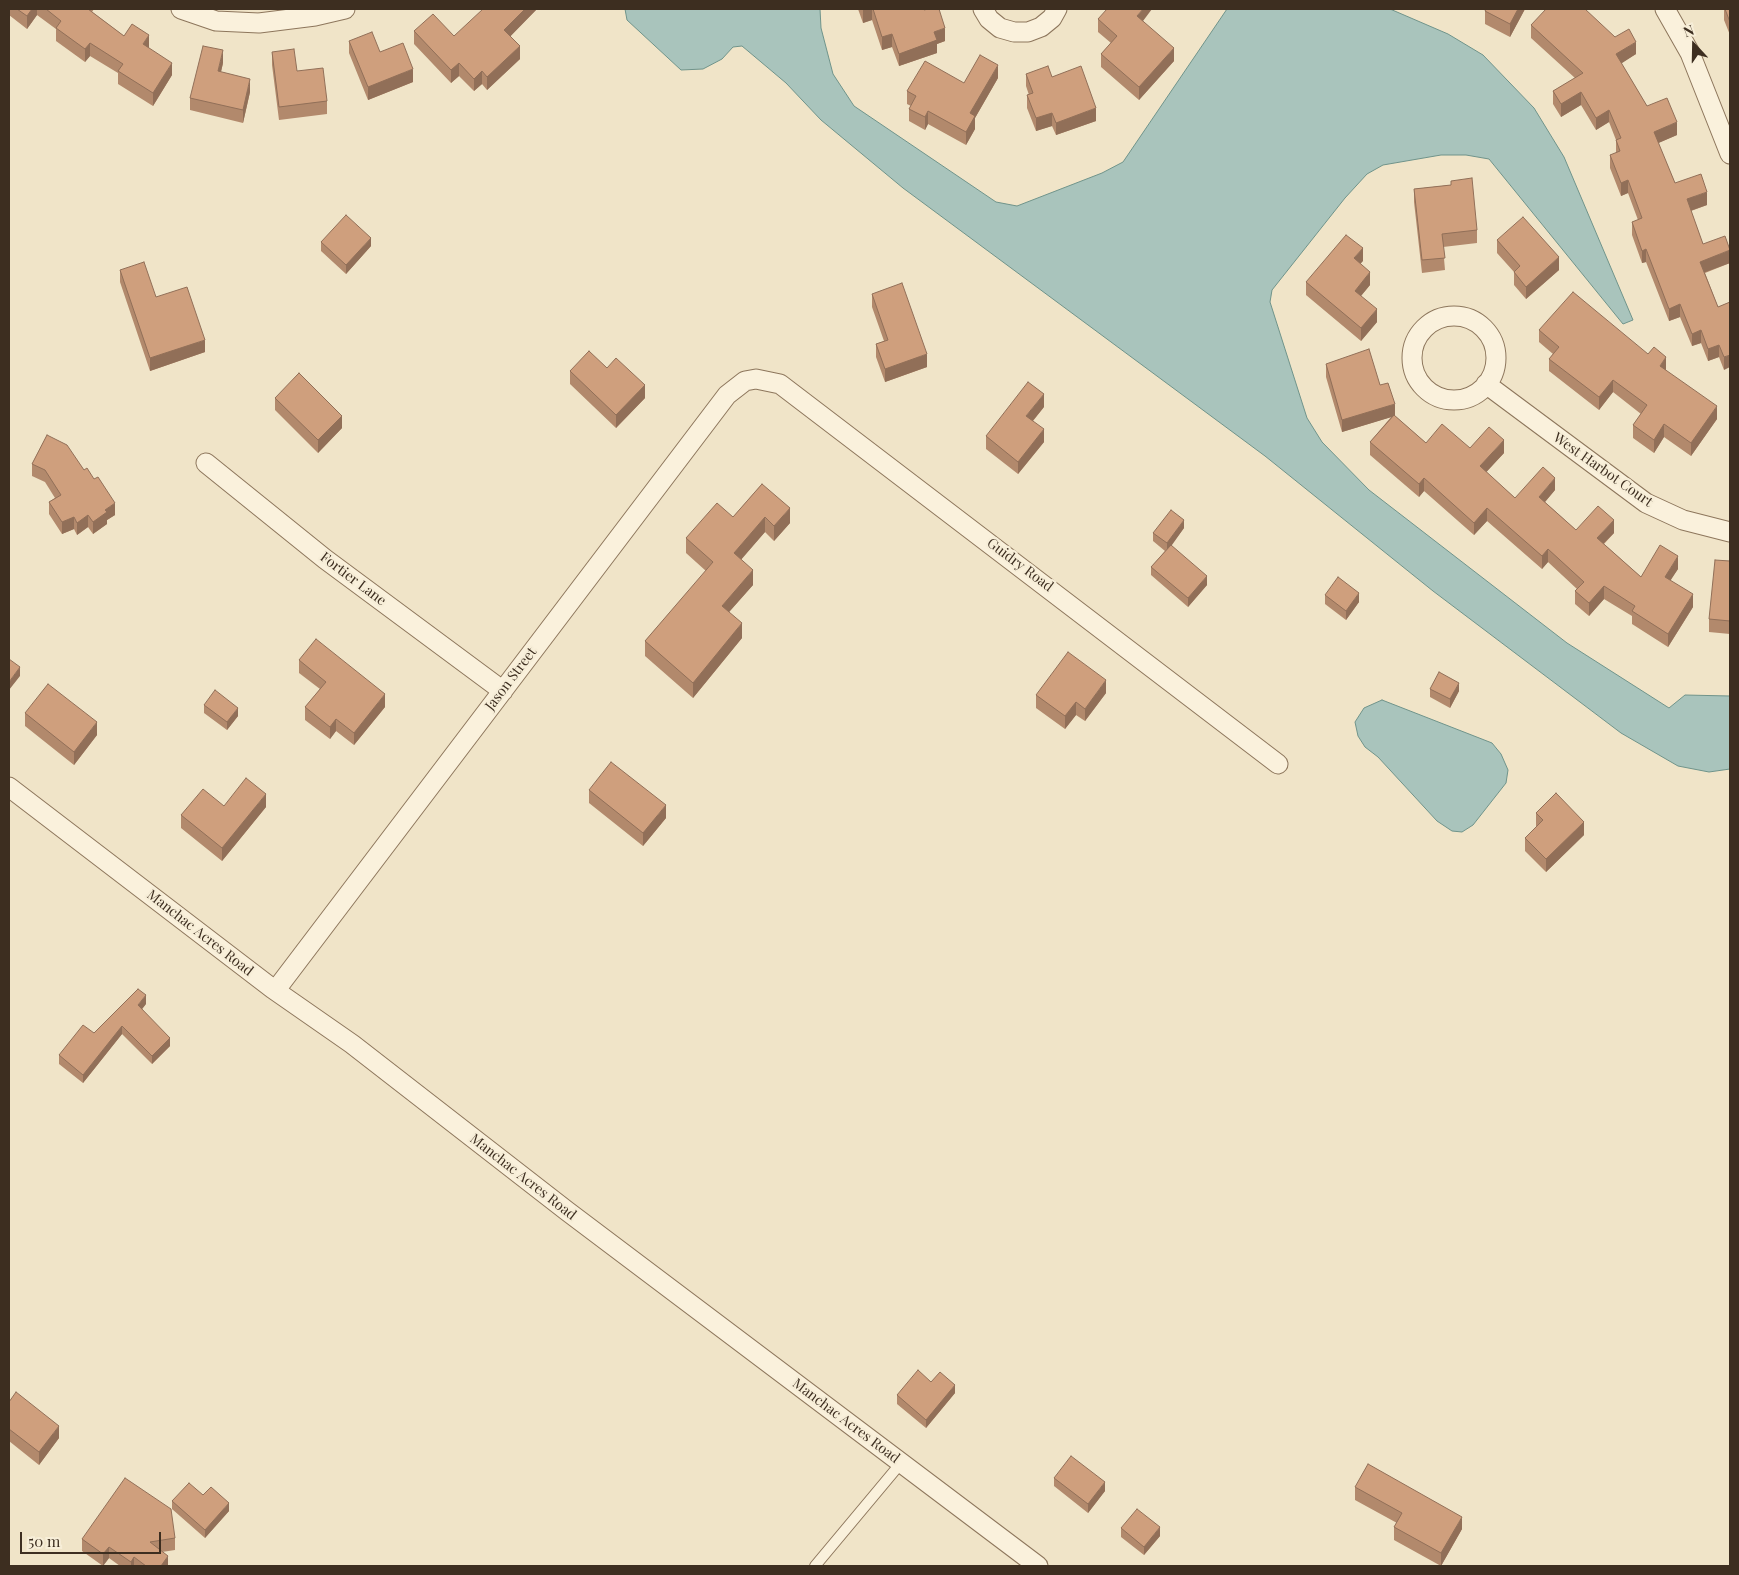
<!DOCTYPE html>
<style>
body{margin:0}
#map{position:relative;width:1739px;height:1575px;overflow:hidden;background:#f0e4c8;font-family:"Playfair Display",serif}
canvas{display:block}
.frame{position:absolute;inset:0;border:10px solid #3d2e20;pointer-events:none}
.north{position:absolute;left:1669px;top:20px;width:50px;height:50px;-webkit-text-stroke:4px #f7eed8;paint-order:stroke;rotate:339deg;font-size:14px;font-weight:700;line-height:20px;text-align:center;color:#3d2e20}
.north::after{content:'';display:block;margin:auto;width:18px;height:22px;background:#3d2e20;clip-path:polygon(50% 0,100% 100%,50% 72%,0 100%)}
.scale{position:absolute;left:20px;top:1532px;width:141px;height:22px;box-sizing:border-box;border:2px solid #3d2e20;border-top:0;padding-left:6px;font-size:15px;line-height:18px;white-space:nowrap;color:#3d2e20;-webkit-text-stroke:4px #f7eed8;paint-order:stroke}
</style>
<div id="map">
<canvas width="1739" height="1575"></canvas>
<div class="frame"></div>
<div class="north">N</div>
<div class="scale">50 m</div>
</div>
<script>
const context = document.querySelector('canvas').getContext('2d');
context.lineJoin = 'round';
function fillPath(path, color) {
  context.fillStyle = color;
  context.fill(path, 'evenodd');
}
function shape(rows) {
  const path = new Path2D();
  for (const r of rows) {
    if (r.length === 3) {
      path.moveTo(r[0] + r[2], r[1]);
      path.arc(r[0], r[1], r[2], 0, 2 * Math.PI);
      continue;
    }
    path.moveTo(r[0], r[1]);
    for (let i = 2; i < r.length; i += 2) path.lineTo(r[i], r[i + 1]);
  }
  return path;
}
function strokePath(path, color, width, dash) {
  context.strokeStyle = color;
  context.lineWidth = width;
  context.lineCap = dash ? 'butt' : 'round';
  context.setLineDash(dash || []);
  context.stroke(path);
}
function write(font, color, halo, rows, align = 'center') {
  context.font = font + ' "Playfair Display",serif';
  context.lineWidth = 4.5;
  context.setLineDash([]);
  context.textBaseline = 'middle';
  context.strokeStyle = halo;
  context.fillStyle = color;
  for (const [text, x, y, turn = 0] of rows) {
    context.save();
    context.translate(x, y);
    context.rotate((+turn || 0) * Math.PI / 180);
    context.textAlign = isNaN(turn) ? turn : align;
    if (halo) context.strokeText(text, 0, 0);
    context.fillText(text, 0, 0);
    context.restore();
  }
}
const water = shape([
 [625,9,820,9,821,28,833,74,854,106,996,202,1017,206,1102,173,1123,162,1227,9,1390,9,1448,34,1483,55,1534,108,1564,157,1633,320,1623,324,1489,159,1466,155,1441,155,1383,165,1367,174,1345,198,1272,290,1270,302,1307,418,1322,442,1369,490,1567,643,1669,708,1685,695,1730,696,1730,769,1709,772,1678,766,1621,733,1433,591,1265,456,903,188,821,120,786,83,742,46,733,47,722,59,703,69,681,70,627,20,625,9],
 [1382,700,1492,743,1501,754,1508,770,1506,783,1473,825,1462,832,1452,831,1437,821,1378,757,1365,747,1358,736,1355,722,1364,708,1382,700]
]);
fillPath(water, '#a9c4bc');
strokePath(water, '#6f938a', 1);
const lane = shape([
 [815,1566,901,1463]
]);
const street = shape([
 [181,9,216,21,259,23,315,16,345,9],
 [983,9,989,19,1000,28,1014,32,1028,32,1041,27,1052,18,1057,9],
 [1665,9,1690,53,1730,154],
 [1454,358,42],
 [1486,384,1646,503,1683,520,1730,532],
 [206,463,325,559,503,691],
 [9,787,273,989,352,1044,567,1211,1038,1566],
 [273,989,278,987,727,395,745,381,756,379,780,384,1278,764]
]);
strokePath(lane, '#8d765c', 12);
strokePath(street, '#8d765c', 21);
strokePath(lane, '#faf1dc', 10);
strokePath(street, '#faf1dc', 19);
fillPath(shape([
 [9,9,94,9,92,12,124,36,149,48,172,75,153,106,118,84,118,73,90,56,85,62,56,41,56,29,37,15,27,29,9,15],
 [537,9,510,36,520,59,487,90,482,84,474,91,459,76,451,83,414,44,414,31,454,36],
 [858,9,923,9,945,41,937,44,937,53,899,66,892,47,882,50,872,20,863,23],
 [1484,9,1525,9,1510,37,1485,24,1485,11,1486,9],
 [1724,9,1730,9,1730,35,1724,20],
 [1098,19,1143,21,1174,61,1139,100,1101,67,1101,54,1111,43,1098,32],
 [1531,25,1615,37,1636,54,1621,63,1647,106,1677,135,1658,143,1675,183,1707,205,1691,211,1703,244,1730,263,1705,273,1718,307,1730,302,1724,370,1719,357,1708,361,1701,343,1692,346,1680,317,1669,321,1646,262,1642,263,1632,235,1632,222,1638,220,1628,193,1621,196,1610,168,1610,155,1616,153,1616,140,1609,122,1596,130,1581,105,1561,117,1553,104,1553,91,1575,78,1531,38],
 [349,41,380,52,413,82,368,100,349,53],
 [272,52,297,71,327,101,327,114,279,120,272,65],
 [223,63,221,72,250,92,243,123,190,110,190,98],
 [1026,74,1052,77,1096,121,1056,135,1052,126,1036,131,1027,108,1027,95,1029,95,1026,86],
 [998,78,975,118,975,129,966,145,928,124,925,130,909,121,909,109,911,106,907,104,907,91],
 [1451,181,1477,230,1477,243,1443,247,1445,270,1422,273,1414,202,1414,189,1451,185],
 [1497,240,1559,270,1526,299,1514,285,1514,272,1497,253],
 [321,242,371,246,346,274,321,251],
 [1363,261,1360,263,1370,285,1361,296,1377,322,1361,341,1306,295,1306,282],
 [120,270,156,297,205,352,150,371,120,282],
 [872,294,927,367,885,382,876,357,876,344,884,341,872,307],
 [1539,330,1666,370,1717,419,1691,456,1664,437,1654,453,1633,438,1633,425,1641,414,1613,392,1599,410,1549,371,1549,359,1553,354,1539,342],
 [1326,364,1380,385,1395,416,1426,443,1504,453,1486,472,1515,498,1555,490,1545,502,1576,530,1614,533,1604,544,1641,577,1678,569,1670,580,1693,607,1668,647,1632,624,1632,616,1604,599,1589,616,1575,604,1575,591,1577,589,1548,562,1542,569,1487,521,1474,535,1424,491,1419,497,1370,455,1370,442,1391,417,1342,432,1326,377],
 [607,368,645,398,616,428,570,384,570,371],
 [275,398,342,428,318,453,275,410],
 [1044,407,1033,421,1044,442,1018,474,986,449,986,436],
 [47,435,115,515,107,520,107,524,93,534,88,527,77,535,74,529,62,534,49,514,49,502,55,498,45,482,32,476,32,464],
 [762,484,790,523,774,541,765,532,741,559,753,585,729,612,742,638,693,698,645,656,645,641,706,571,686,553,686,538,733,517],
 [1184,528,1171,545,1207,585,1188,607,1151,575,1151,567,1165,551,1153,541,1153,533],
 [1730,561,1730,634,1709,632,1709,619],
 [1325,595,1359,602,1346,620,1325,604],
 [299,660,385,707,354,745,336,731,330,739,305,720,305,707,320,689,299,673],
 [1430,689,1459,691,1450,708,1430,697],
 [1106,693,1085,721,1076,715,1065,729,1036,708,1036,695],
 [204,705,238,716,227,730,204,713],
 [25,713,97,735,74,765,25,726],
 [589,790,666,818,643,846,589,803],
 [224,806,266,807,222,861,181,828,181,815],
 [1536,813,1584,835,1546,872,1525,851,1525,838,1536,827],
 [146,1004,142,1009,170,1046,152,1064,122,1034,83,1083,59,1064,59,1055,94,1033],
 [931,1382,955,1393,926,1428,897,1404,897,1395],
 [9,1402,59,1438,39,1465,9,1441],
 [1054,1478,1105,1491,1088,1513,1054,1486],
 [1355,1487,1462,1529,1441,1566,1394,1540,1394,1527,1397,1523,1355,1500],
 [203,1495,229,1511,205,1538,172,1509,172,1501],
 [1121,1528,1160,1536,1144,1555,1121,1537],
 [175,1538,175,1550,162,1552,168,1566,120,1566,109,1558,103,1566,82,1551,82,1539]
]), '#b2896c');
fillPath(shape([
 [32,9,37,9,37,15,27,29,27,16],
 [525,9,537,9,504,43,504,30],
 [868,9,872,9,872,20,863,23,863,10],
 [1143,9,1152,9,1137,29,1137,16],
 [1518,9,1525,9,1510,37,1510,24],
 [945,28,945,41,937,44,937,53,899,66,899,54,934,32],
 [892,34,892,47,882,50,882,37],
 [149,35,149,47,143,57,143,44],
 [1636,42,1636,54,1616,67,1616,54],
 [90,43,90,56,85,62,85,49],
 [520,46,520,59,487,90,487,77],
 [1174,48,1174,61,1139,100,1139,87],
 [223,50,223,63,218,84,218,71],
 [172,63,172,75,153,106,153,93],
 [459,63,459,76,451,83,451,70],
 [998,65,998,78,975,118,975,129,966,145,966,132,970,113],
 [413,69,413,82,368,100,368,87],
 [482,71,482,84,474,91,474,79],
 [250,79,250,92,243,123,243,110],
 [1581,92,1581,105,1561,117,1561,104],
 [1096,108,1096,121,1056,135,1056,123],
 [1609,110,1609,122,1596,130,1596,118],
 [928,111,928,124,925,130,925,117],
 [1052,113,1052,126,1036,131,1036,118],
 [1677,122,1677,135,1654,145,1654,132],
 [1628,180,1628,193,1621,196,1621,183],
 [1707,192,1707,205,1687,212,1687,199],
 [371,238,371,246,346,274,346,265],
 [1363,248,1363,261,1354,271,1354,258],
 [1646,249,1646,262,1642,263,1642,251],
 [1730,250,1730,263,1700,274,1700,262],
 [1559,257,1559,270,1526,299,1526,287],
 [1370,272,1370,285,1355,303,1355,291],
 [1680,304,1680,317,1669,321,1669,309],
 [1377,309,1377,322,1361,341,1361,328],
 [1701,330,1701,343,1692,346,1692,334],
 [205,340,205,352,150,371,150,358],
 [1719,345,1719,357,1708,361,1708,349],
 [927,354,927,367,885,382,885,369],
 [1730,355,1730,367,1724,370,1724,357],
 [1666,357,1666,370,1660,379,1660,366],
 [1613,380,1613,392,1599,410,1599,397],
 [645,385,645,398,616,428,616,415],
 [1044,394,1044,407,1026,429,1026,416],
 [1395,404,1395,416,1342,432,1342,420],
 [1717,406,1717,419,1691,456,1691,443],
 [342,416,342,428,318,453,318,440],
 [1664,424,1664,437,1654,453,1654,440],
 [1044,429,1044,442,1018,474,1018,462],
 [1504,440,1504,453,1480,479,1480,466],
 [1424,478,1424,491,1419,497,1419,484],
 [1555,478,1555,490,1539,509,1539,497],
 [115,503,115,515,107,520,107,524,93,534,93,522,105,510],
 [790,508,790,523,774,541,774,526],
 [1487,508,1487,521,1474,535,1474,523],
 [88,515,88,527,77,535,77,523],
 [74,517,74,529,62,534,62,522],
 [765,517,765,532,734,568,734,553],
 [1184,520,1184,528,1167,552,1167,543],
 [1614,520,1614,533,1597,550,1597,538],
 [1548,549,1548,562,1542,569,1542,556],
 [1678,556,1678,569,1665,589,1665,577],
 [753,570,753,585,722,620,722,606],
 [1207,576,1207,585,1188,607,1188,598],
 [1604,586,1604,599,1589,616,1589,603],
 [1359,593,1359,602,1346,620,1346,611],
 [1693,594,1693,607,1668,647,1668,634],
 [742,623,742,638,693,698,693,683],
 [20,667,20,676,9,690,9,682],
 [1106,680,1106,693,1085,721,1085,709],
 [1459,683,1459,691,1450,708,1450,699],
 [385,694,385,707,354,745,354,733],
 [1076,702,1076,715,1065,729,1065,716],
 [238,708,238,716,227,730,227,722],
 [336,719,336,731,330,739,330,727],
 [97,722,97,735,74,765,74,752],
 [266,794,266,807,222,861,222,848],
 [666,805,666,818,643,846,643,833],
 [1584,822,1584,835,1546,872,1546,859],
 [146,995,146,1004,138,1014,138,1005],
 [122,1026,122,1034,83,1083,83,1075],
 [170,1038,170,1046,152,1064,152,1056],
 [955,1385,955,1393,926,1428,926,1420],
 [59,1426,59,1438,39,1465,39,1452],
 [1105,1482,1105,1491,1088,1513,1088,1504],
 [229,1503,229,1511,205,1538,205,1530],
 [1462,1517,1462,1529,1441,1566,1441,1553],
 [1160,1527,1160,1536,1144,1555,1144,1547],
 [109,1547,109,1558,103,1566,103,1554],
 [168,1556,168,1566,161,1566],
 [134,1557,134,1566,131,1566,131,1562]
]), '#916f58');
const building = shape([
 [17,9,32,9,27,16,17,9],
 [46,9,88,9,124,36,132,24,149,35,143,44,172,63,153,93,118,71,123,64,90,43,85,49,56,28,61,21,46,9],
 [483,9,525,9,504,30,520,46,487,77,482,71,474,79,459,63,451,70,414,31,433,14,454,36,483,9],
 [873,9,923,9,924,10,928,9,939,9,945,28,934,32,937,40,899,54,892,34,882,37,873,9],
 [1107,9,1143,9,1137,16,1174,48,1139,87,1101,54,1117,36,1098,19,1107,9],
 [1486,9,1518,9,1510,24,1485,11,1486,9],
 [1546,9,1585,9,1615,37,1629,29,1636,42,1616,54,1647,106,1667,98,1677,122,1654,132,1675,183,1701,174,1707,192,1687,199,1703,244,1725,236,1730,250,1700,262,1718,307,1730,302,1730,355,1724,357,1719,345,1708,349,1701,330,1692,334,1680,304,1669,309,1646,249,1642,251,1632,222,1642,218,1628,180,1621,183,1610,155,1620,151,1616,140,1621,138,1609,110,1596,118,1581,92,1561,104,1553,91,1583,73,1531,25,1546,9],
 [1725,9,1730,9,1730,22,1725,9],
 [372,32,380,52,403,43,413,69,368,87,349,41,372,32],
 [203,46,223,50,218,71,250,79,243,110,190,98,203,46],
 [294,49,297,71,323,68,327,101,279,107,272,52,294,49],
 [980,55,998,65,970,113,975,116,966,132,928,111,925,117,909,109,916,96,907,91,925,61,964,83,980,55],
 [1048,66,1052,77,1081,66,1096,108,1056,123,1052,113,1036,118,1027,95,1033,93,1026,74,1048,66],
 [1472,178,1477,230,1442,234,1445,258,1422,260,1414,189,1451,185,1451,181,1472,178],
 [346,215,371,238,346,265,321,242,346,215],
 [1523,217,1559,257,1526,287,1514,272,1520,266,1497,240,1523,217],
 [1346,235,1363,248,1354,258,1370,272,1355,291,1377,309,1361,328,1306,282,1346,235],
 [144,262,156,297,187,287,205,340,150,358,120,270,144,262],
 [902,283,927,354,885,369,876,344,888,340,872,294,902,283],
 [1573,292,1648,354,1654,347,1666,357,1660,366,1717,406,1691,443,1664,424,1654,440,1633,425,1647,405,1613,380,1599,397,1549,359,1559,347,1539,330,1573,292],
 [1369,349,1380,385,1388,383,1395,404,1342,420,1326,364,1369,349],
 [589,351,607,368,616,358,645,385,616,415,570,371,589,351],
 [299,373,342,416,318,440,275,398,299,373],
 [1028,382,1044,394,1026,416,1044,429,1018,462,986,436,1028,382],
 [1394,415,1426,443,1442,424,1470,448,1489,427,1504,440,1480,466,1515,498,1543,467,1555,478,1539,497,1576,530,1598,506,1614,520,1597,538,1641,577,1660,545,1678,556,1665,577,1693,594,1668,634,1632,611,1635,606,1604,586,1589,603,1575,591,1584,582,1548,549,1542,556,1487,508,1474,523,1424,478,1419,484,1370,442,1394,415],
 [47,435,67,445,84,470,87,468,94,479,98,477,115,503,105,510,107,512,93,522,88,515,77,523,74,517,62,522,49,502,61,495,45,470,32,464,47,435],
 [762,484,790,508,774,526,765,517,734,553,753,570,722,606,742,623,693,683,645,641,713,562,686,538,717,503,733,517,762,484],
 [1171,510,1184,520,1167,543,1153,533,1171,510],
 [1171,545,1207,576,1188,598,1151,567,1171,545],
 [1715,560,1730,561,1730,621,1709,619,1715,560],
 [1338,577,1359,593,1346,611,1325,595,1338,577],
 [316,639,385,694,354,733,336,719,330,727,305,707,326,682,299,660,316,639],
 [1068,652,1106,680,1085,709,1076,702,1065,716,1036,695,1068,652],
 [9,659,20,667,9,682,9,659],
 [1439,672,1459,683,1450,699,1430,689,1439,672],
 [48,684,97,722,74,752,25,713,48,684],
 [215,690,238,708,227,722,204,705,215,690],
 [611,762,666,805,643,833,589,790,611,762],
 [246,778,266,794,222,848,181,815,203,789,224,806,246,778],
 [1556,793,1584,822,1546,859,1525,838,1543,820,1536,813,1556,793],
 [138,989,146,995,138,1005,170,1038,152,1056,122,1026,83,1075,59,1055,83,1025,94,1033,138,989],
 [918,1370,931,1382,940,1372,955,1385,926,1420,897,1395,918,1370],
 [16,1392,59,1426,39,1452,9,1429,9,1402,16,1392],
 [1071,1456,1105,1482,1088,1504,1054,1478,1071,1456],
 [1368,1464,1462,1517,1441,1553,1394,1527,1402,1513,1355,1487,1368,1464],
 [125,1478,171,1509,175,1538,150,1542,168,1556,161,1566,146,1566,134,1557,131,1562,109,1547,103,1554,82,1539,125,1478],
 [189,1483,203,1495,211,1487,229,1503,205,1530,172,1501,189,1483],
 [1137,1509,1160,1527,1144,1547,1121,1528,1137,1509]
]);
fillPath(building, '#cf9f7d');
strokePath(building, '#916f58', 1);
write('14px', '#3d2e20', '#f7eed8', [
 ["West Harbot Court",1603,470,35],
 ["Guidry Road",1020,565,37],
 ["Fortier Lane",353,579,37],
 ["Jason Street",511,679,-53],
 ["Manchac Acres Road",200,933,38],
 ["Manchac Acres Road",523,1177,38],
 ["Manchac Acres Road",846,1421,37]
]);
</script>
